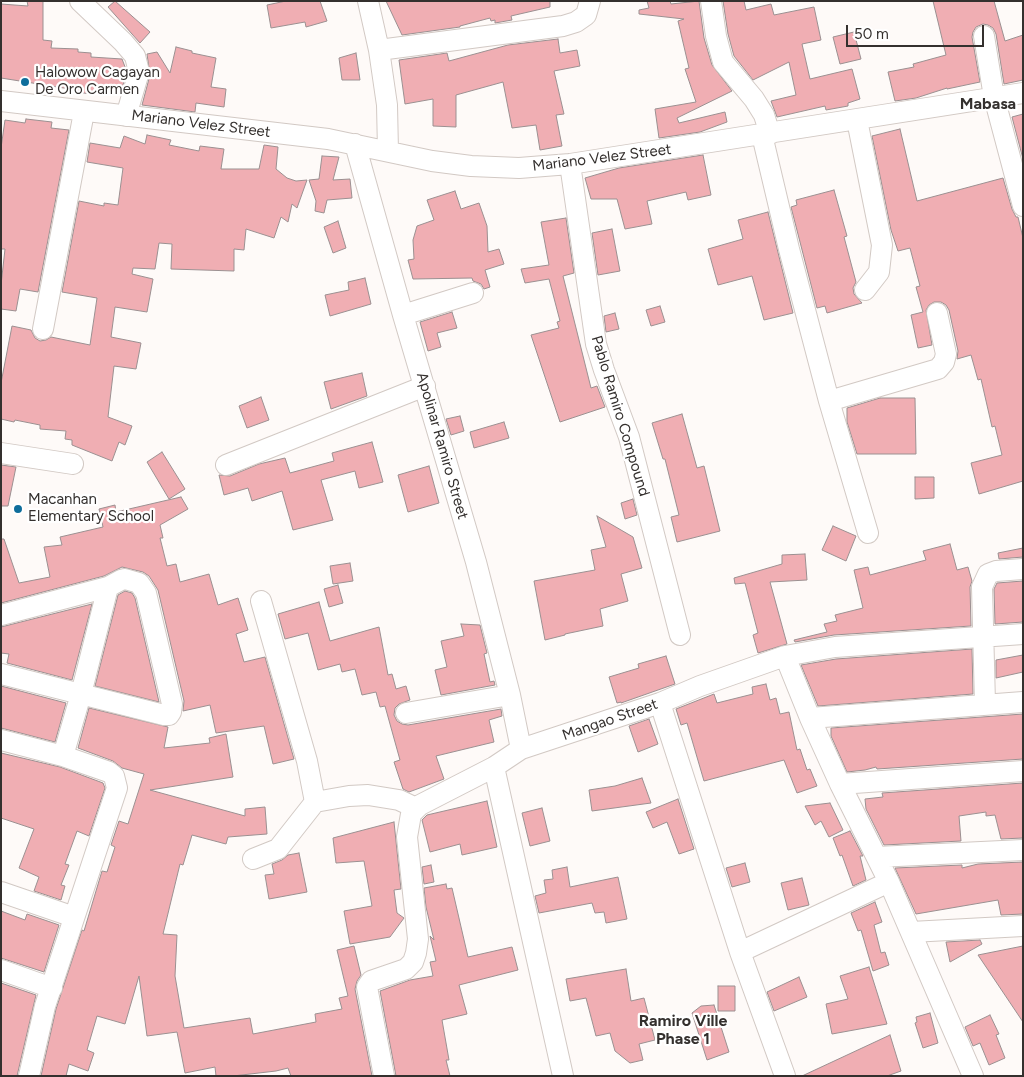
<!DOCTYPE html>
<style>
body{margin:0}
#map{position:relative;width:1024px;height:1077px;overflow:hidden;background:#fefaf8;font-family:Figtree,sans-serif}
canvas{display:block}
.frame{position:absolute;inset:0;border:2px solid #34302e;pointer-events:none}
.scale{position:absolute;left:846px;top:25px;width:138px;height:22px;box-sizing:border-box;border:2px solid #34302e;border-top:0;padding-left:6px;font-size:15px;line-height:18px;white-space:nowrap;color:#34302e;-webkit-text-stroke:4px #fff;paint-order:stroke}
</style>
<div id="map">
<canvas width="1024" height="1077"></canvas>
<div class="frame"></div>
<div class="scale">50 m</div>
</div>
<script>
const context = document.querySelector('canvas').getContext('2d');
context.lineJoin = 'round';
function fillPath(path, color) {
  context.fillStyle = color;
  context.fill(path, 'evenodd');
}
function shape(rows) {
  const path = new Path2D();
  for (const r of rows) {
    path.moveTo(r[0], r[1]);
    for (let i = 2; i < r.length; i += 2) path.lineTo(r[i], r[i + 1]);
  }
  return path;
}
function strokePath(path, color, width, dash) {
  context.strokeStyle = color;
  context.lineWidth = width;
  context.lineCap = dash ? 'butt' : 'round';
  context.setLineDash(dash || []);
  context.stroke(path);
}
function write(font, color, halo, rows, align = 'center') {
  context.font = font + ' Figtree,sans-serif';
  context.lineWidth = 4.5;
  context.setLineDash([]);
  context.textBaseline = 'middle';
  context.strokeStyle = halo;
  context.fillStyle = color;
  for (const [text, x, y, turn = 0] of rows) {
    context.save();
    context.translate(x, y);
    context.rotate((+turn || 0) * Math.PI / 180);
    context.textAlign = isNaN(turn) ? turn : align;
    if (halo) context.strokeText(text, 0, 0);
    context.fillText(text, 0, 0);
    context.restore();
  }
}
const building = shape([
 [27,1,43,1,43,40,52,41,51,48,78,49,78,52,91,53,91,57,122,59,127,72,122,88,107,94,92,91,91,94,69,91,70,89,1,78,1,4,28,6,27,1],
 [115,1,150,32,140,43,108,7,115,1],
 [286,1,320,1,327,21,306,27,305,22,271,28,267,5,286,1],
 [386,1,550,1,550,7,511,16,512,20,495,23,495,20,491,21,490,18,460,26,460,27,402,35,386,1],
 [647,1,670,1,671,4,699,1,704,38,712,65,732,91,677,118,679,123,725,112,727,122,700,132,659,138,655,109,696,102,685,69,689,68,678,21,684,19,639,14,639,10,649,8,647,1],
 [723,1,744,1,746,10,771,4,774,15,814,7,821,40,802,44,810,79,852,69,860,99,848,103,848,106,826,110,825,106,777,117,771,101,796,95,789,62,753,80,734,56,728,34,723,1],
 [933,1,994,1,1005,41,1023,35,1023,80,1004,84,996,34,993,28,988,25,983,24,976,27,973,32,972,37,980,82,947,89,947,88,916,98,895,101,888,72,914,67,913,64,946,55,933,1],
 [854,32,861,59,840,64,833,37,854,32],
 [558,39,560,53,577,50,580,66,554,71,564,114,556,115,562,146,540,150,536,125,512,128,503,82,456,95,456,127,433,126,433,99,405,104,399,60,447,53,449,61,508,45,558,39],
 [176,47,192,51,192,53,216,58,211,87,226,89,224,107,196,103,195,112,142,105,150,75,147,54,157,52,170,73,176,47],
 [356,53,360,80,342,80,339,58,356,53],
 [1023,114,1023,159,1012,117,1023,114],
 [26,119,52,122,51,128,69,130,38,292,20,289,16,311,1,309,1,285,5,249,1,249,1,148,5,120,25,123,26,119],
 [900,129,917,201,1003,178,1012,209,1016,217,1018,217,1023,238,1023,481,979,494,971,463,1002,455,995,426,992,427,981,379,978,380,971,355,957,359,958,351,949,310,946,305,941,302,934,302,929,305,926,310,932,345,918,348,911,315,923,312,916,287,920,286,910,248,898,251,891,230,872,136,900,129],
 [147,135,171,140,169,145,199,151,200,146,224,149,221,169,259,169,264,145,278,147,276,169,287,178,296,181,307,180,297,208,292,204,288,222,281,217,274,238,246,229,244,250,234,249,234,271,171,269,172,244,159,243,155,269,133,268,132,274,153,279,147,312,115,307,111,337,141,343,136,369,114,366,108,417,132,426,125,445,119,442,112,461,72,445,72,440,65,439,66,431,40,429,40,425,15,420,14,422,1,419,1,383,12,326,31,330,35,338,40,341,46,340,51,337,90,345,97,298,62,292,79,201,104,206,104,203,118,205,123,168,87,162,90,143,120,148,124,136,145,144,147,135],
 [703,155,711,195,688,200,686,192,647,201,652,224,625,229,617,199,591,199,585,178,619,168,703,155],
 [322,156,339,157,333,180,350,179,352,198,327,200,324,213,315,211,316,201,309,180,319,179,322,156],
 [834,190,847,236,844,237,856,282,853,288,854,294,862,303,827,313,825,306,817,308,791,207,797,205,796,200,834,190],
 [455,191,461,209,479,203,487,226,488,252,499,249,504,264,485,270,490,287,484,289,481,284,473,281,472,278,413,279,408,260,414,259,413,240,417,226,434,220,427,200,455,191],
 [768,212,793,313,764,320,752,276,718,285,708,249,743,239,738,220,768,212],
 [566,218,574,273,563,276,591,388,597,386,605,407,560,422,531,335,559,328,557,322,560,321,549,279,525,283,521,269,549,265,541,222,566,218],
 [338,221,346,248,333,253,324,227,338,221],
 [612,229,620,271,598,275,592,233,612,229],
 [365,278,371,304,330,316,325,295,349,290,348,282,365,278],
 [660,306,665,322,651,326,646,310,660,306],
 [452,312,457,328,437,333,441,347,428,351,420,322,452,312],
 [615,313,619,329,606,332,604,316,615,313],
 [362,373,367,396,331,409,324,382,362,373],
 [261,397,269,420,247,428,239,406,261,397],
 [880,398,915,398,916,454,857,454,847,422,847,408,880,398],
 [682,414,697,468,704,466,720,531,677,542,671,517,679,515,665,459,663,459,652,423,682,414],
 [460,416,464,431,451,435,446,419,460,416],
 [504,422,509,438,474,448,470,432,504,422],
 [372,442,383,482,359,488,355,471,321,480,333,520,293,530,282,491,252,501,248,488,224,495,219,475,230,476,259,464,285,458,290,473,334,461,332,453,372,442],
 [162,452,185,489,169,499,147,462,162,452],
 [1,465,16,467,8,506,1,506,1,465],
 [429,466,439,503,408,512,398,475,429,466],
 [915,477,934,477,934,498,915,499,915,477],
 [181,497,188,509,160,525,163,538,160,538,167,566,176,564,180,582,209,574,218,605,238,598,248,630,236,634,244,662,265,657,294,759,273,764,264,726,216,733,210,705,183,711,184,701,158,590,149,576,143,572,122,567,104,576,1,603,1,539,4,539,19,583,50,577,44,547,62,545,60,537,103,527,99,509,115,505,116,512,181,497],
 [633,499,637,515,625,519,621,503,633,499],
 [597,516,633,537,642,568,621,574,628,601,600,609,603,626,565,634,565,635,545,640,534,581,595,570,591,550,606,547,597,516],
 [833,526,856,536,846,561,822,550,833,526],
 [950,544,957,570,968,567,972,581,970,587,971,626,834,635,795,642,794,640,827,632,824,624,837,621,835,615,863,608,854,570,868,567,870,575,926,560,923,551,950,544],
 [1023,548,1023,557,999,559,998,553,1023,548],
 [805,554,807,580,770,582,787,644,758,653,753,635,758,633,745,583,735,584,734,578,782,564,782,555,805,554],
 [350,563,353,581,333,584,330,566,350,563],
 [1023,581,1023,622,995,624,994,589,997,583,1023,581],
 [338,585,343,603,329,607,324,589,338,585],
 [125,591,132,593,135,598,159,702,95,686,118,595,125,591],
 [319,602,330,641,379,627,388,675,392,674,396,689,406,686,410,700,399,704,395,708,394,715,397,721,402,724,408,725,501,709,502,716,489,720,494,742,436,756,444,779,409,792,403,789,394,762,400,760,385,706,380,707,376,692,362,695,355,669,342,672,340,664,318,670,308,633,285,639,278,614,319,602],
 [92,604,72,680,7,663,9,654,1,653,1,627,92,604],
 [461,624,480,625,487,653,484,654,490,682,494,681,495,685,441,695,435,670,447,667,441,641,464,636,461,624],
 [972,649,973,694,818,706,801,665,836,659,972,649],
 [1023,655,1023,672,996,678,996,660,1023,655],
 [666,656,675,684,621,703,621,702,617,703,609,677,639,668,638,664,666,656],
 [766,684,770,700,776,698,780,714,789,712,797,750,800,749,807,770,810,769,817,786,797,793,784,760,704,781,687,723,681,725,676,709,714,694,717,703,753,694,752,687,766,684],
 [1,686,66,703,55,742,1,728,1,686],
 [89,708,168,727,164,748,210,743,209,738,226,734,233,777,150,790,245,816,245,809,265,807,267,834,228,837,226,844,192,835,183,865,180,864,163,934,177,935,175,976,184,1028,250,1018,253,1034,316,1022,315,1014,342,1009,339,998,348,996,337,950,354,946,361,975,357,981,355,989,372,1076,291,1076,288,1068,276,1071,233,1076,216,1076,215,1067,185,1073,177,1032,147,1036,139,976,125,1024,97,1016,87,1050,94,1053,88,1071,69,1064,66,1076,41,1076,56,1009,82,930,84,931,102,871,107,872,115,847,111,845,119,821,128,824,144,774,122,768,113,761,78,748,89,708],
 [1023,714,1023,759,877,769,876,767,865,770,847,772,831,736,831,728,1023,714],
 [649,719,658,744,638,752,629,726,649,719],
 [1,753,60,767,103,783,105,788,89,836,77,831,65,864,69,865,61,885,65,886,61,900,34,891,39,877,19,868,34,829,1,818,1,753],
 [642,778,651,803,592,811,589,790,615,786,642,778],
 [1023,783,1023,838,1001,839,995,815,986,816,986,812,959,816,961,841,884,845,866,809,865,799,883,797,882,793,1023,783],
 [678,799,694,849,679,854,667,822,653,828,646,812,678,799],
 [487,801,497,847,462,855,460,844,430,852,422,820,427,815,487,801],
 [830,803,843,830,829,837,821,821,815,825,805,806,830,803],
 [542,808,550,841,530,846,522,813,542,808],
 [394,822,401,889,394,890,397,913,404,918,390,937,350,944,344,911,372,906,364,861,336,863,333,838,394,822],
 [850,831,863,856,860,856,866,880,853,886,842,855,840,856,833,838,850,831],
 [299,853,307,892,269,899,265,875,274,874,272,864,282,860,288,855,299,853],
 [1023,862,1023,914,1001,915,998,900,916,914,895,868,962,865,962,868,978,864,1023,862],
 [745,863,750,882,732,887,726,868,745,863],
 [431,865,434,882,424,884,422,867,431,865],
 [567,867,570,887,618,877,627,919,606,923,604,912,595,913,592,903,539,913,535,896,546,893,544,880,553,879,552,870,567,867],
 [802,878,809,905,788,910,781,883,802,878],
 [446,884,447,889,452,888,468,957,512,947,518,970,459,985,467,1014,442,1020,449,1060,446,1060,450,1076,396,1076,380,991,410,980,433,976,430,962,436,961,430,936,434,940,426,907,424,888,446,884],
 [875,902,882,922,874,925,881,953,885,952,889,965,873,971,861,930,858,931,851,913,875,902],
 [1,911,25,920,27,914,59,925,44,972,1,958,1,911],
 [980,940,982,944,950,962,946,942,980,940],
 [1023,946,1023,1022,978,955,1023,946],
 [869,967,887,1024,832,1034,826,1004,848,999,840,976,869,967],
 [626,969,631,1001,644,998,655,1040,639,1044,643,1060,630,1063,615,1051,610,1033,596,1036,586,998,570,1001,566,979,626,969],
 [799,977,807,997,774,1011,767,992,799,977],
 [1,983,36,995,17,1076,1,1076,1,983],
 [718,986,735,986,735,1011,718,1011,718,986],
 [714,1005,729,1052,707,1060,692,1013,701,1006,714,1005],
 [930,1013,938,1043,923,1048,915,1023,917,1022,916,1017,930,1013],
 [990,1015,999,1034,996,1035,1005,1058,989,1065,980,1043,973,1046,965,1027,990,1015],
 [890,1035,901,1071,887,1076,802,1076,890,1035]
]);
fillPath(building, '#f0aeb3');
strokePath(building, '#9b9091', 1);
const minor = shape([
 [80,1,123,42,135,56,139,72,126,116],
 [368,1,379,50,387,105,388,151],
 [711,1,716,36,723,62,754,99,764,115,770,134],
 [984,36,994,97,1023,206],
 [379,50,563,26,576,22,586,15,590,1],
 [1,101,328,139,432,161,471,166,519,168,570,164,1023,93],
 [857,120,882,245,879,272,865,290],
 [762,135,789,249,829,401,868,533],
 [355,144,403,315,476,562,510,695,521,749],
 [570,164,596,344,604,370,629,437,680,635],
 [403,315,473,293],
 [43,329,84,112],
 [829,401,938,369,944,362,946,354,937,313],
 [1,453,73,464],
 [226,465,425,386],
 [261,601,307,761,315,802],
 [1,615,108,587,121,580,125,579,139,583,146,593,172,704,171,712,169,715,164,715,1,674],
 [785,656,810,718,840,784,889,882,973,1076],
 [660,703,740,952,785,1076],
 [985,703,982,587,988,574,996,571,1023,569],
 [406,713,510,695],
 [810,718,1023,702],
 [1,740,63,756,109,772,114,776,117,788,45,1006,29,1076],
 [63,756,81,694,108,587],
 [494,767,563,1076],
 [840,784,1023,771],
 [877,857,1023,850],
 [253,859,278,849,315,802,349,796,368,795,399,800,416,808],
 [1,892,74,917],
 [911,932,1023,926],
 [740,952,889,882],
 [1,970,52,988],
 [384,1076,367,987,371,981,406,969,413,962,416,953,418,939,407,837,411,814,420,805,494,767,521,749,660,703,700,686,785,656,835,647,1023,634]
]);
strokePath(minor, '#d2c9c4', 22);
strokePath(minor, '#fff', 20);
for (const [x, y, r, color] of [
 [25,82,5,"#0e6d9b"],
 [18,509,5,"#0e6d9b"]
]) {
  const dot = new Path2D();
  dot.arc(x, y, r, 0, 2 * Math.PI);
  context.fillStyle = color;
  context.fill(dot);
  strokePath(dot, '#fff', 2);
}
write('15px', '#34302e', '#fff', [
 ["Halowow Cagayan",35,73],
 ["De Oro Carmen",35,90],
 ["Macanhan",28,500],
 ["Elementary School",28,517]
], 'left');
write('15px', '#34302e', '#fff', [
 ["Mariano Velez Street",201,124,7],
 ["Mariano Velez Street",602,158,-7],
 ["Pablo Ramiro Compound",620,416,73],
 ["Apolinar Ramiro Street",442,446,74],
 ["Mangao Street",610,720,-19]
]);
write('bold 16px', '#34302e', '#fff', [
 ["Mabasa",988,104],
 ["Ramiro Ville",683,1021],
 ["Phase 1",683,1039]
]);
</script>
